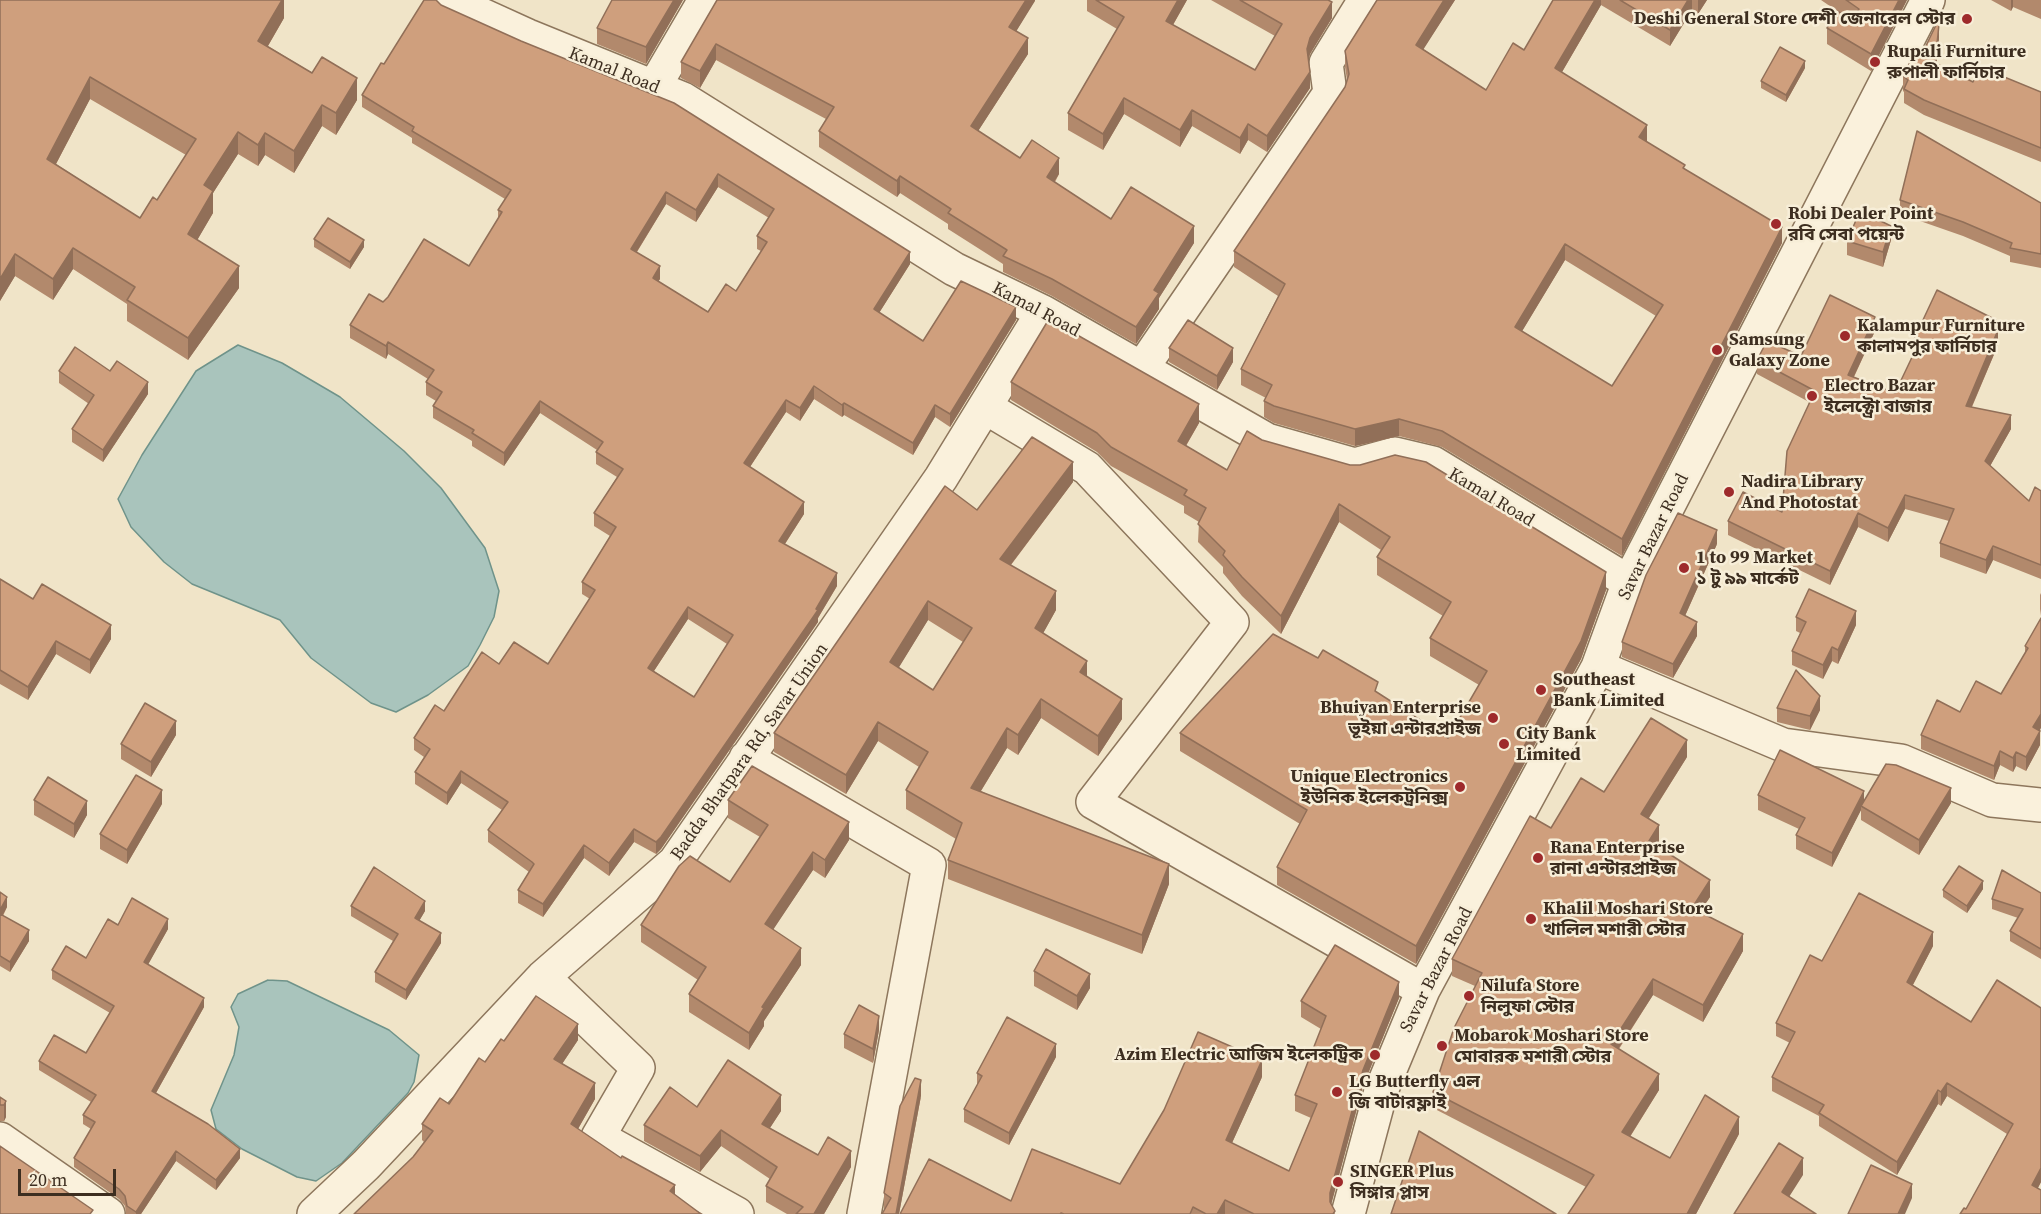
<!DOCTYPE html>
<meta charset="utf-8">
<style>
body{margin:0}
#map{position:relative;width:2041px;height:1214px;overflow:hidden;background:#f0e4c8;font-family:"Source Serif 4",serif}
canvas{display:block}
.scale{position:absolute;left:18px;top:1169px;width:98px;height:27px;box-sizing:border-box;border:3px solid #3d2e20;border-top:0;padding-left:8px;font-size:18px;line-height:21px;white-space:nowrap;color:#3d2e20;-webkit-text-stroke:4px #f7eed8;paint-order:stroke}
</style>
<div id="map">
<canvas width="2041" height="1214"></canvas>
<div class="scale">20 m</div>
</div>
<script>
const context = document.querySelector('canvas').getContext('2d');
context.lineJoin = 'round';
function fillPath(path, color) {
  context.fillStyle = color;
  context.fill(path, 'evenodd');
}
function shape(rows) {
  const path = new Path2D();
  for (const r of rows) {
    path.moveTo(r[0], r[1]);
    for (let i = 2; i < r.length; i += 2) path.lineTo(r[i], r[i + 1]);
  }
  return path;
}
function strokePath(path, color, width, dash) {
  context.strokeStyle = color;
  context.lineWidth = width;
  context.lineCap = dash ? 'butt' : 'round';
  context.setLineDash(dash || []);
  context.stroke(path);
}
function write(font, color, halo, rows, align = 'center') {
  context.font = font + ' "Source Serif 4","Noto Sans Bengali",serif';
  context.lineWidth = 5;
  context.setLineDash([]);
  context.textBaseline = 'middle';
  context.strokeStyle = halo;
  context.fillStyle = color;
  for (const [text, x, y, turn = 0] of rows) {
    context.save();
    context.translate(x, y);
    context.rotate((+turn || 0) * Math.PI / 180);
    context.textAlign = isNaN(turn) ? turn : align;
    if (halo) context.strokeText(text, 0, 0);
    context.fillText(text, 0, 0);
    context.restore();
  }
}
const water = shape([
 [238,345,282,363,340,397,404,451,441,488,485,548,499,591,494,617,480,645,468,666,428,695,396,712,371,703,311,658,280,620,192,584,164,562,131,527,118,499,142,455,196,371,238,345],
 [268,980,287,981,389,1030,419,1055,414,1082,408,1093,342,1163,316,1181,297,1177,242,1149,216,1129,211,1110,234,1055,239,1027,231,1007,238,994,268,980]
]);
fillPath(water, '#a9c4bc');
strokePath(water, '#6f938a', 1.5);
const minor = shape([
 [449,0,528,36,683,99,954,269,1043,312,1267,440,1355,465,1395,454,1433,463,1629,582],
 [654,87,705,0],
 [1142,368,1330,93,1326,63,1365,0],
 [985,407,1087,468,1232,622,1093,802,1423,990],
 [1598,667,1783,745,1901,761,1992,800,2041,805],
 [746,758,929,865,864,1214],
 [543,977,638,1068,598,1137,737,1214],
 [0,1139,108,1214],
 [314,1214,366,1165,543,977,675,862,941,478,1043,312],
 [1348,1214,1381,1091,1423,990,1598,667,1629,582,1928,0]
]);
strokePath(minor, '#8d765c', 36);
strokePath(minor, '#faf1dc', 33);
fillPath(shape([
 [0,0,284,0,284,18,268,46,357,100,336,135,322,126,294,173,265,155,258,166,238,154,213,193,213,213,197,240,239,288,188,360,127,321,127,304,73,269,53,300,15,276,0,301],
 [90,99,186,155,157,200,140,218,56,164],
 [683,0,646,64,597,44,597,28],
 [717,0,1035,0,1016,31,1028,54,978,131,1020,158,1059,174,1055,182,1111,219,1194,243,1159,298,1159,309,1136,344,1052,296,1003,272,1003,264,948,229,948,224,900,193,897,197,819,147,819,131,826,119,716,60,700,88,681,78,681,62],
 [1087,0,1187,0,1173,25,1255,70,1275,36,1211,0,1328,0,1332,18,1310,54,1309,59,1310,88,1267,152,1248,140,1240,154,1192,126,1180,147,1124,114,1103,150,1068,130,1068,113,1117,29,1087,11],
 [1377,0,1455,0,1423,49,1486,90,1524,50,1553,0,1707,0,1698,14,1692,10,1670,46,1601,5,1562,72,1647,141,1647,142,1782,243,1622,556,1442,447,1399,436,1355,446,1274,423,1264,417,1264,401,1266,398,1241,385,1241,369,1278,296,1234,267,1234,251,1345,87,1347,80,1345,67,1345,51],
 [1565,260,1656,316,1612,386,1522,331],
 [1821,0,1907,0,1871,71,1827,44,1827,28,1840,13],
 [1991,0,2041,0,2041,19,2013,7,2011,11],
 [441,5,910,264,879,313,923,341,1016,320,950,427,935,417,913,455,844,415,842,417,814,399,800,421,786,412,750,467,804,514,785,544,837,586,818,618,818,622,661,849,656,854,634,842,609,876,584,858,543,917,518,903,518,890,529,872,488,842,488,830,502,810,461,783,447,805,415,784,415,772,424,757,414,750,414,738,444,711,499,664,548,664,590,599,582,594,582,582,610,536,594,526,594,513,617,477,596,464,596,452,597,450,540,413,504,466,472,446,472,441,433,418,433,406,436,401,426,395,426,382,428,379,388,354,386,359,350,338,350,325,383,302,469,266,498,219,498,210,505,199,412,143,412,138,362,107,362,95,384,64],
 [718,187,769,218,757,236,757,249,761,251,736,291,708,312,658,281,660,279,637,252,666,204,696,222],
 [688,619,727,644,694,697,654,671],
 [1939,38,1936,70,1973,82,2041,92,2041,162,1924,115,1904,103,1904,92,1903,91,1903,76,1921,56],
 [1805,68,1786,102,1761,88,1761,81],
 [1900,200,2041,203,2041,268,2010,262,2010,256,1963,236,1900,214],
 [314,239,364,247,350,269,314,247],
 [1891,240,1883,267,1847,255,1847,241],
 [1875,331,1854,377,1895,393,1998,345,1972,407,2011,429,1990,466,2029,501,2041,491,2041,579,1993,560,1986,574,1940,557,1940,543,1949,521,1905,509,1888,542,1858,527,1830,585,1728,535,1728,521,1782,512,1809,402,1757,374,1757,360,1801,356],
 [1169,348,1233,362,1217,390,1169,362],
 [59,371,110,371,148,394,103,462,72,442,72,429,89,404,59,383],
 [1011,382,1199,423,1186,446,1227,470,1262,440,1606,590,1581,659,1416,964,1277,885,1277,867,1300,824,1180,751,1180,733,1378,693,1448,738,1479,685,1430,656,1430,638,1443,616,1377,575,1377,557,1381,550,1339,522,1281,634,1242,596,1223,573,1223,567,1198,542,1199,522,1184,513,1184,506,1111,466,1097,452,1011,400],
 [1073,482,1011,565,1056,610,1043,633,1087,676,1122,719,1098,756,1041,718,1018,755,1007,748,981,791,1169,884,1142,954,948,879,948,860,956,839,906,809,906,790,919,767,878,741,846,794,774,752,774,733,977,510],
 [928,620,963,642,933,690,898,668],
 [1717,544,1685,616,1697,636,1673,678,1622,657,1622,642],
 [0,579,33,599,111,639,90,674,56,654,28,700,0,684],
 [2041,593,2041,616,2040,609,2040,595],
 [1796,617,1856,625,1838,664,1832,661,1823,679,1792,665,1792,651,1800,633,1796,631],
 [2041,618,2040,745,2026,771,2016,766,2013,772,2000,765,1994,780,1921,749,1921,735,1960,712,2001,694,2025,653,2025,646],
 [1777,708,1820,710,1810,730,1777,722],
 [176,735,151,777,121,759,121,744],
 [1687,757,1649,818,1659,841,1656,846,1710,897,1700,912,1743,951,1703,1022,1653,995,1619,1049,1659,1090,1630,1137,1670,1158,1739,1134,1696,1214,1568,1214,1586,1187,1433,1108,1433,1092,1475,986,1452,976,1452,959,1604,792],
 [1758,795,1864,801,1951,803,1919,855,1861,820,1861,810,1832,867,1796,849,1796,835,1799,829,1758,810],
 [34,800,87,815,74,838,34,815],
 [728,800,849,840,825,878,813,870,773,929,801,965,764,1021,764,1026,749,1050,689,1012,689,994,698,980,641,942,641,925,730,882,760,837,728,818],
 [162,804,127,864,100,849,100,834],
 [1983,889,1967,913,1943,897,1943,890],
 [0,892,7,907,3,916,29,941,10,972,0,966],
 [2041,893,2041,959,2010,941,2010,931,2018,918,1992,909,1992,899],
 [351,906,425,911,419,921,441,943,406,1000,375,982,375,972,393,941,351,916],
 [118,925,168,929,148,964,204,1007,156,1093,240,1158,216,1190,176,1161,141,1214,126,1214,125,1206,119,1199,74,1167,74,1158,91,1129,83,1124,83,1115,91,1102,39,1070,39,1061,86,1053,110,1013,52,979,52,970,86,958],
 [1933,946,1913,985,1971,1022,2041,1008,2041,1182,2038,1188,1966,1209,2007,1134,1947,1096,1941,1106,1938,1104,1897,1175,1819,1126,1819,1116,1772,1091,1772,1077,1790,1043,1776,1036,1776,1023,1822,961],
 [1034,971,1090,988,1077,1010,1034,986],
 [1399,998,1363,1086,1331,1204,1335,1214,900,1214,1011,1201,1120,1184,1262,1077,1232,1143,1289,1171,1311,1118,1295,1111,1295,1095,1321,1029,1301,1017,1301,1001],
 [879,1030,873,1063,844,1048,844,1034],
 [578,1040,562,1064,595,1099,578,1129,675,1195,413,1157,424,1142,422,1140,422,1124,449,1104,485,1062,504,1041],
 [1056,1057,1009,1145,964,1122,964,1109,977,1085,977,1073],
 [921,1096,899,1214,884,1210,884,1193],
 [0,1097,6,1101,6,1117,4,1121,0,1121],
 [697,1107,781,1111,770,1128,818,1155,851,1167,824,1214,787,1214,766,1202,766,1186,770,1179,721,1146,700,1172,644,1141,644,1125]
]), '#b2896c');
fillPath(shape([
 [282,0,284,0,284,18,258,63,258,41],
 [674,0,683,0,646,64,646,47],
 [1026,0,1035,0,1035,1,1009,43,1009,27],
 [1178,0,1187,0,1166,37,1166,21],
 [1444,0,1455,0,1416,61,1416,45],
 [1595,0,1601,0,1601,5,1555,84,1555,68],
 [1688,0,1692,0,1692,10,1670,46,1670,30],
 [1698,0,1707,0,1698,14],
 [1899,0,1907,0,1871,71,1871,54],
 [2011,0,2013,0,2013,7,2011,11],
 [1332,2,1332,18,1310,54,1307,65,1307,49,1310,38],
 [1939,24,1939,38,1934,88,1934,74],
 [1028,38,1028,54,971,142,971,126],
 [716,44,716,60,700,88,700,71],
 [1805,61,1805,68,1786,102,1786,95],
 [1310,72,1310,88,1267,152,1267,136],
 [90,77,90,99,47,181,47,159],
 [357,78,357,100,336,135,336,113],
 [1124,98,1124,114,1103,150,1103,134],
 [322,105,322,126,294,173,294,151],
 [1192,110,1192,126,1180,147,1180,130],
 [1248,124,1248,140,1240,154,1240,138],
 [1647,125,1647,141,1639,153,1639,137],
 [238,132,238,154,213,193,213,213,188,256,188,234,204,185],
 [265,133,265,155,258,166,258,145],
 [1059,158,1059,174,1047,193,1047,177],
 [718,174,718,187,696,222,696,210],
 [900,176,900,193,897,197,897,181],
 [666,192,666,204,631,261,631,249],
 [1194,226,1194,243,1159,298,1159,309,1136,344,1136,327,1154,290],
 [1891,226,1891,240,1883,267,1883,252],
 [1782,227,1782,243,1622,556,1622,539],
 [364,240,364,247,350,269,350,262],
 [1565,244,1565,260,1515,343,1515,327],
 [73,248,73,269,53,300,53,279],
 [910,252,910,264,874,321,874,309],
 [15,254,15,276,0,301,0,279],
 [239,266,239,288,188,360,188,338],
 [660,266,660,279,653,290,653,278],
 [1016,307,1016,320,950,427,950,414],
 [1875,317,1875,331,1848,389,1848,375],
 [1998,330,1998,345,1966,420,1966,406],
 [388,342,388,354,386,359,386,346],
 [1233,348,1233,362,1217,390,1217,376],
 [148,382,148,394,103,462,103,450],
 [814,386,814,399,800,421,800,408],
 [786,400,786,412,744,476,744,463],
 [540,401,540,413,504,466,504,453],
 [844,403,844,415,842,417,842,405],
 [1199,404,1199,423,1178,459,1178,441],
 [935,405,935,417,913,455,913,443],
 [2011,415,2011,429,1985,475,1985,461],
 [1399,419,1399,436,1355,446,1355,429],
 [1073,462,1073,482,1000,579,1000,559],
 [1905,495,1905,509,1888,542,1888,528],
 [804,502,804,514,779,553,779,541],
 [1339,504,1339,522,1281,634,1281,616],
 [1858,513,1858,527,1830,585,1830,571],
 [1717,530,1717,544,1680,627,1680,613],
 [1993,546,1993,560,1986,574,1986,560],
 [1606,572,1606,590,1581,659,1416,964,1416,946],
 [837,573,837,586,818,618,818,622,661,849,656,854,656,842,816,609],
 [1056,591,1056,610,1035,648,1035,628],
 [928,601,928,620,890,682,890,662],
 [688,607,688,619,648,680,648,668],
 [1856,611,1856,625,1838,664,1838,650],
 [1697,622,1697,636,1673,678,1673,664],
 [111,625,111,639,90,674,90,660],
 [56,641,56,654,28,700,28,687],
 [1832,647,1832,661,1823,679,1823,665],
 [1087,661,1087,681,1080,672],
 [1820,696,1820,710,1810,730,1810,716],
 [1041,699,1041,718,1018,755,1018,735],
 [1122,699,1122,719,1098,756,1098,736],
 [2041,714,2041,728,2033,741,2033,727],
 [176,721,176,735,151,777,151,762],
 [878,722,878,741,846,794,846,775],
 [1007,728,1007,748,971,807,971,788],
 [2040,731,2040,745,2026,771,2026,757],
 [1687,740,1687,757,1641,830,1641,814],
 [2000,751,2000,765,1994,780,1994,766],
 [2016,752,2016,766,2013,772,2013,758],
 [461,771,461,783,447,805,447,793],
 [1951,788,1951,803,1919,855,1919,840],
 [162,790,162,804,127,864,127,850],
 [1864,791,1864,805,1861,806,1861,810,1832,867,1832,853],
 [87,801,87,815,74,838,74,824],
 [849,822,849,840,825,878,825,860],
 [1659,825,1659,841,1649,858,1649,841],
 [634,829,634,842,609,876,609,863],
 [584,845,584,858,543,917,543,904],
 [813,852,813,870,765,942,765,924],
 [1169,864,1169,884,1142,954,1142,935],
 [1710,880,1710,897,1692,924,1692,908],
 [1983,881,1983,889,1967,913,1967,906],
 [7,897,7,907,0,920,0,910],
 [425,901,425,911,415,928,415,918],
 [168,919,168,929,144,972,144,962],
 [29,930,29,941,10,972,10,962],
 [1933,932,1933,946,1907,996,1907,982],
 [441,933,441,943,406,1000,406,990],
 [1743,934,1743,951,1703,1022,1703,1005],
 [801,948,801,965,764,1021,764,1026,749,1050,749,1033,762,1007],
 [1090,974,1090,988,1077,1010,1077,996],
 [1653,979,1653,995,1611,1060,1611,1044],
 [1399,982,1399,998,1363,1086,1330,1209,1330,1193,1363,1070],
 [204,998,204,1007,152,1100,152,1091],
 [879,1016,879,1030,873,1063,873,1049],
 [578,1024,578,1040,554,1076,554,1059],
 [1056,1044,1056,1057,1009,1145,1009,1133],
 [1262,1060,1262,1077,1226,1156,1226,1140],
 [1659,1074,1659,1090,1622,1149,1622,1132],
 [921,1080,921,1096,899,1214,896,1214],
 [595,1083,595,1099,571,1141,571,1124],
 [1947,1083,1947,1096,1941,1106,1941,1092],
 [1938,1090,1938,1104,1897,1175,1897,1162],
 [781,1095,781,1111,762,1140,762,1124],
 [6,1101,6,1117,4,1121,4,1105],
 [1739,1117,1739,1134,1696,1214,1687,1214],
 [721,1130,721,1146,700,1172,700,1156],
 [240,1149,240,1158,216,1190,216,1180],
 [176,1151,176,1161,141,1214,136,1214,136,1212],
 [851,1151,851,1167,824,1214,814,1214],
 [1803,1158,1803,1175,1782,1208,1782,1192],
 [2041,1168,2041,1182,2032,1198,2032,1185],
 [1912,1184,1912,1198,1905,1214,1898,1214],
 [675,1185,675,1201,670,1191],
 [1225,1200,1225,1214,1217,1214]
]), '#916f58');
const building = shape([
 [0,0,282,0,258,41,312,73,322,57,357,78,336,113,322,105,294,151,265,133,258,145,238,132,204,185,213,191,188,234,239,266,188,338,127,300,135,287,73,248,53,279,15,254,0,279,0,0],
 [90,77,196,139,157,200,153,197,140,218,47,159,90,77],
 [424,0,436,0,441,5,521,41,674,103,910,252,874,309,923,341,961,281,1016,307,950,414,935,405,913,443,844,403,842,405,814,386,800,408,786,400,744,463,804,502,779,541,837,573,816,609,818,610,661,837,656,842,634,829,609,863,584,845,543,904,518,890,534,864,532,862,488,830,508,802,461,771,447,793,415,772,430,749,414,738,435,705,444,711,482,652,499,664,514,642,548,664,595,590,582,582,616,527,594,513,623,469,596,452,603,442,540,401,504,453,472,433,474,430,433,406,442,392,426,382,434,370,388,342,386,346,350,325,369,294,383,302,388,297,424,239,469,266,502,212,498,210,511,190,412,131,414,127,362,95,381,63,384,64,424,0],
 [718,174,774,209,757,236,767,242,736,291,726,284,708,312,653,278,660,266,631,249,666,192,696,210,718,174],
 [688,607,733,635,694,697,648,668,688,607],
 [612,0,674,0,646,47,597,28,612,0],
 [717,0,1026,0,1009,27,1028,38,971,126,1020,158,1032,140,1059,158,1047,177,1111,219,1131,187,1194,226,1154,290,1159,293,1136,327,1052,279,1003,256,1007,250,948,213,951,209,900,176,897,181,819,131,834,107,716,44,700,71,681,62,717,0],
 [1096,0,1178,0,1166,21,1255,70,1282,24,1240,0,1328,0,1332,2,1310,38,1307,49,1310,72,1267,136,1248,124,1240,138,1192,110,1180,130,1124,98,1103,134,1068,113,1124,17,1096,0],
 [1377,0,1444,0,1416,45,1486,90,1513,43,1524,50,1553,0,1595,0,1555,68,1647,125,1639,137,1685,165,1683,168,1782,227,1622,539,1442,431,1399,419,1355,429,1274,406,1264,401,1272,385,1241,369,1285,284,1234,251,1345,87,1349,74,1345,51,1377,0],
 [1565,244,1663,305,1612,386,1515,327,1565,244],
 [1620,0,1688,0,1670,30,1620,0],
 [1846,0,1899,0,1871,54,1827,28,1837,11,1853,19,1859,9,1846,0],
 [1937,23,1939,24,1934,74,1939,65,1973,82,1980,67,2041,92,2041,148,1924,100,1904,89,1908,80,1903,76,1915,52,1921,56,1937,23],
 [1780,47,1805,61,1786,95,1761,81,1780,47],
 [1917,131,2041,203,2041,254,2010,248,2012,243,1963,222,1900,200,1917,131],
 [1860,211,1891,226,1883,252,1847,241,1860,211],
 [328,218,364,240,350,262,314,239,328,218],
 [1937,290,1996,320,1998,330,1966,406,2011,415,1985,461,2029,501,2035,487,2041,491,2041,565,1993,546,1986,560,1940,543,1954,509,1905,495,1888,528,1858,513,1830,571,1728,521,1743,492,1782,512,1787,451,1815,391,1757,360,1767,341,1801,356,1830,295,1875,317,1848,375,1895,393,1914,353,1915,337,1937,290],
 [1049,319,1199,404,1178,441,1227,470,1247,431,1262,440,1350,465,1360,465,1395,455,1426,462,1606,572,1581,641,1416,946,1277,867,1307,810,1180,733,1273,634,1318,658,1323,650,1378,682,1375,691,1448,738,1487,671,1430,638,1451,602,1377,557,1390,537,1339,504,1281,616,1242,577,1223,555,1225,551,1198,524,1206,508,1184,495,1187,490,1111,447,1097,433,1011,382,1049,319],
 [1188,320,1233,348,1217,376,1169,348,1188,320],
 [75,347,110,371,117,361,148,382,103,450,72,429,94,395,59,371,75,347],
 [1032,437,1073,462,1000,559,1056,591,1035,628,1087,661,1080,672,1122,699,1098,736,1041,699,1018,735,1007,728,971,788,1169,864,1142,935,948,860,962,823,906,790,928,752,878,722,846,775,774,733,945,486,977,510,1032,437],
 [928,601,972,628,933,690,890,662,928,601],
 [1678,513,1717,530,1680,613,1697,622,1673,664,1622,642,1646,575,1678,513],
 [0,579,33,599,42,584,111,625,90,660,56,641,28,687,0,670,0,579],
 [1809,589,1856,611,1838,650,1832,647,1823,665,1792,651,1806,622,1796,617,1809,589],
 [2041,618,2041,714,2033,727,2040,731,2026,757,2016,752,2013,758,2000,751,1994,766,1921,735,1937,700,1960,712,1976,681,2001,694,2028,648,2025,646,2041,618],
 [1796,670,1820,696,1810,716,1777,708,1796,670],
 [145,703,176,721,151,762,121,744,145,703],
 [1651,718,1687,740,1641,814,1659,825,1649,841,1710,880,1692,908,1743,934,1703,1005,1653,979,1611,1044,1659,1074,1622,1132,1670,1158,1705,1095,1739,1117,1687,1214,1568,1214,1594,1175,1433,1092,1454,1028,1482,973,1452,959,1530,816,1551,828,1581,778,1604,792,1651,718],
 [1780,750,1864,791,1832,853,1796,835,1805,818,1758,795,1780,750],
 [1886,764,1896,765,1951,788,1919,840,1861,806,1886,764],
 [752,766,849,822,825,860,813,852,765,924,801,948,762,1007,764,1008,749,1033,689,994,706,967,641,925,679,866,690,856,730,882,768,825,728,800,752,766],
 [136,775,162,790,127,850,100,834,136,775],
 [48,777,87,801,74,824,34,800,48,777],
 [1959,866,1983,881,1967,906,1943,890,1959,866],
 [374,867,425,901,415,918,441,933,406,990,375,972,398,934,351,906,374,867],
 [2002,870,2041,893,2041,949,2010,931,2023,909,1992,899,2002,870],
 [0,892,7,897,0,910,0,892],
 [1859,893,1933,932,1907,982,1971,1022,1997,980,2041,1008,2041,1168,2032,1185,2041,1190,2041,1214,1960,1214,1964,1208,1966,1209,2013,1124,1947,1083,1941,1092,1938,1090,1897,1162,1819,1113,1824,1105,1772,1077,1795,1032,1776,1023,1810,955,1822,961,1859,893],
 [132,898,168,919,144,962,204,998,152,1091,208,1124,240,1149,216,1180,176,1151,136,1212,127,1206,125,1196,119,1189,74,1158,95,1122,83,1115,96,1095,39,1061,54,1035,86,1053,114,1006,52,970,66,946,86,958,108,919,118,925,132,898],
 [0,914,29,930,10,962,0,956,0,914],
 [1335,945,1399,982,1363,1070,1330,1193,1330,1202,1335,1211,1333,1214,1254,1214,1225,1200,1217,1214,1206,1214,1193,1207,1190,1214,1064,1214,1061,1213,1060,1214,900,1214,929,1159,1011,1201,1032,1149,1120,1184,1164,1110,1198,1032,1262,1060,1226,1140,1289,1171,1317,1104,1295,1095,1326,1016,1301,1001,1335,945],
 [1046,949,1090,974,1077,996,1034,971,1046,949],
 [536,996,578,1024,554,1059,595,1083,571,1124,621,1158,622,1156,675,1185,670,1191,701,1214,354,1214,413,1157,433,1131,422,1124,440,1098,449,1104,479,1058,485,1062,501,1039,504,1041,536,996],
 [859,1005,879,1016,873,1049,844,1034,859,1005],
 [1007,1017,1056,1044,1009,1133,964,1109,982,1076,977,1073,1007,1017],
 [728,1060,781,1095,762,1124,818,1155,828,1137,851,1151,814,1214,796,1214,803,1207,766,1186,777,1167,721,1130,700,1156,644,1125,670,1087,697,1107,728,1060],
 [915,1078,921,1080,896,1214,882,1214,891,1198,884,1193,900,1106,915,1078],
 [0,1097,6,1101,4,1105,0,1105,0,1097],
 [1419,1131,1556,1214,1391,1214,1419,1131],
 [1779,1143,1803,1158,1782,1192,1816,1214,1734,1214,1779,1143],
 [0,1146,93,1210,90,1214,0,1214,0,1146],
 [1871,1165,1912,1184,1898,1214,1848,1214,1871,1165]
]);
fillPath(building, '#cf9f7d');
strokePath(building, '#916f58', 1.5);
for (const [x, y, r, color] of [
 [1967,19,6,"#9e2a2b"],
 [1875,62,6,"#9e2a2b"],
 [1776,224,6,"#9e2a2b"],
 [1845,336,6,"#9e2a2b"],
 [1717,350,6,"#9e2a2b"],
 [1812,396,6,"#9e2a2b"],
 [1729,492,6,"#9e2a2b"],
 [1684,568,6,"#9e2a2b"],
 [1541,690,6,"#9e2a2b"],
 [1493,718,6,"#9e2a2b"],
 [1504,744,6,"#9e2a2b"],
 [1460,787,6,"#9e2a2b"],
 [1538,858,6,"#9e2a2b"],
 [1531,919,6,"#9e2a2b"],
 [1469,996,6,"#9e2a2b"],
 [1442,1046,6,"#9e2a2b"],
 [1375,1055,6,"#9e2a2b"],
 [1337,1092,6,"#9e2a2b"],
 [1338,1182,6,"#9e2a2b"]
]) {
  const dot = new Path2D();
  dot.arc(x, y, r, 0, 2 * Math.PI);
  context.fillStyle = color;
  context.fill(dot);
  strokePath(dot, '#f7eed8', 2);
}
write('bold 18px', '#3d2e20', '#f7eed8', [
 ["Deshi General Store দেশী জেনারেল স্টোর",1955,19,"right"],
 ["Rupali Furniture",1887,52],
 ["রুপালী ফার্নিচার",1887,73],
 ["Robi Dealer Point",1788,214],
 ["রবি সেবা পয়েন্ট",1788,235],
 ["Kalampur Furniture",1857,326],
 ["কালামপুর ফার্নিচার",1857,347],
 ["Samsung",1729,340],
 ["Galaxy Zone",1729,361],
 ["Electro Bazar",1824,386],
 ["ইলেক্ট্রো বাজার",1824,407],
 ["Nadira Library",1741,482],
 ["And Photostat",1741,503],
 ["1 to 99 Market",1696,558],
 ["১ টু ৯৯ মার্কেট",1696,579],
 ["Southeast",1553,680],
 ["Bank Limited",1553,701],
 ["Bhuiyan Enterprise",1481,708,"right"],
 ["ভূইয়া এন্টারপ্রাইজ",1481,729,"right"],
 ["City Bank",1516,734],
 ["Limited",1516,755],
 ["Unique Electronics",1448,777,"right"],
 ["ইউনিক ইলেকট্রনিক্স",1448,798,"right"],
 ["Rana Enterprise",1550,848],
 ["রানা এন্টারপ্রাইজ",1550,869],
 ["Khalil Moshari Store",1543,909],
 ["খালিল মশারী স্টোর",1543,930],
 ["Nilufa Store",1481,986],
 ["নিলুফা স্টোর",1481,1007],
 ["Mobarok Moshari Store",1454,1036],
 ["মোবারক মশারী স্টোর",1454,1057],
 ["Azim Electric আজিম ইলেকট্রিক",1363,1055,"right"],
 ["LG Butterfly এল",1349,1082],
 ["জি বাটারফ্লাই",1349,1103],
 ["SINGER Plus",1350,1172],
 ["সিঙ্গার প্লাস",1350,1193]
], 'left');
write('18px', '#3d2e20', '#f7eed8', [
 ["Kamal Road",614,71,22],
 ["Kamal Road",1036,310,28],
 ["Kamal Road",1491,498,31],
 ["Savar Bazar Road",1654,537,-64],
 ["Badda Bhatpara Rd, Savar Union",750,752,-55],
 ["Savar Bazar Road",1437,970,-63]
]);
</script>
